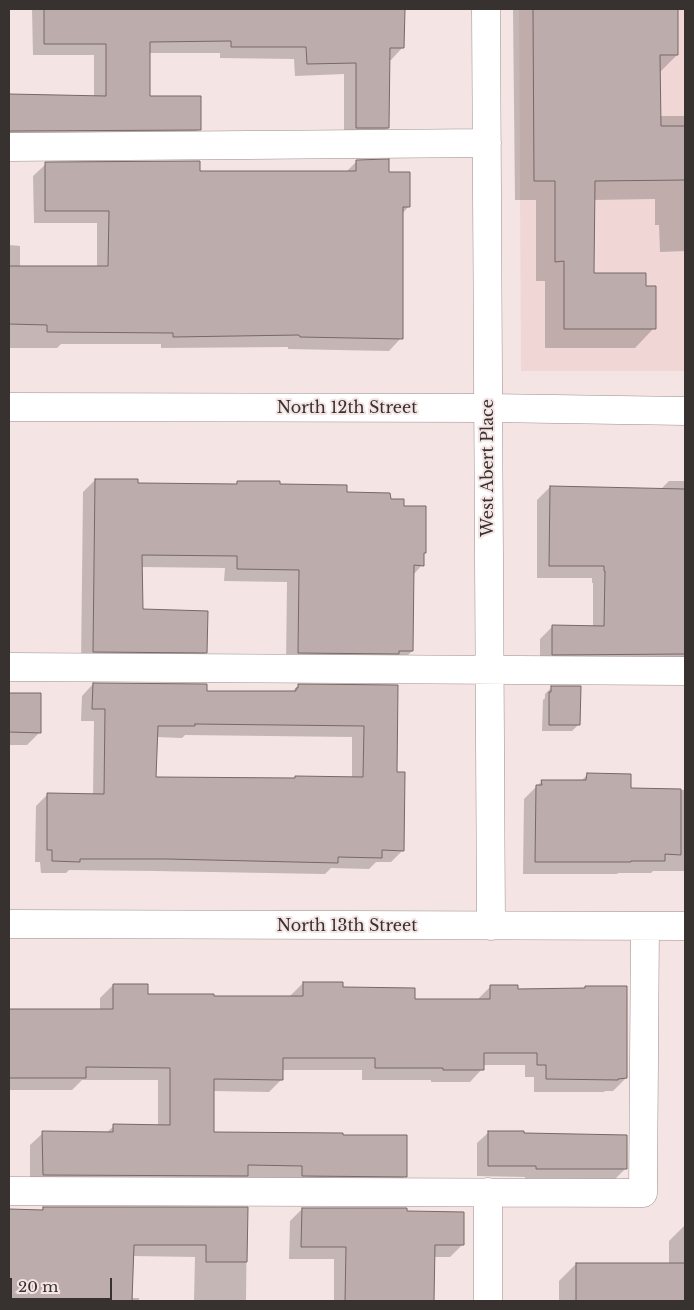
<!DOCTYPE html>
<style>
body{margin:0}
#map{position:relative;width:694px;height:1310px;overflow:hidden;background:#f4e4e3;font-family:"Libre Baskerville",serif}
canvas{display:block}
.frame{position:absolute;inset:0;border:10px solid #373130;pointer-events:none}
.scale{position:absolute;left:10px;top:1278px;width:102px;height:22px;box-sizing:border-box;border:2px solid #373130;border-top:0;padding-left:6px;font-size:15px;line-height:18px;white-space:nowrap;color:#373130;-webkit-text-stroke:4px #f4e4e3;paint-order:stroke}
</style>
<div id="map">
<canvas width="694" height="1310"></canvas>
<div class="frame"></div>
<div class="scale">20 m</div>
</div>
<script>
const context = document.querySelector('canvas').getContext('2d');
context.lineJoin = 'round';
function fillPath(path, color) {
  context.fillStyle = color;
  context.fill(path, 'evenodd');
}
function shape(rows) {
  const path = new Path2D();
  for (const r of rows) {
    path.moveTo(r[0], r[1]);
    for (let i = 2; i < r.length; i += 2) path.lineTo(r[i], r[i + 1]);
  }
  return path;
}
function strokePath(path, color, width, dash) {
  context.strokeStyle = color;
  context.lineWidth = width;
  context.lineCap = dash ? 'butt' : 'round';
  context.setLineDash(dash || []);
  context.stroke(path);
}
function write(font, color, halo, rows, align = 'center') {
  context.font = font + ' "Libre Baskerville",serif';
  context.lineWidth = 4;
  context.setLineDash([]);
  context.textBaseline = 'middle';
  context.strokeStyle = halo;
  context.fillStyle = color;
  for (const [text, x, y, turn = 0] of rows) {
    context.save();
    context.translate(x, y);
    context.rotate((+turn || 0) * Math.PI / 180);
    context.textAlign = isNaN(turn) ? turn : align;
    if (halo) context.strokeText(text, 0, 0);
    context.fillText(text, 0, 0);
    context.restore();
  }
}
fillPath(shape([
 [519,9,685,9,685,371,521,371]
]), '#f0d7d6');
fillPath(shape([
 [32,9,404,9,403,47,391,60,389,60,388,128,376,140,344,140,344,74,295,76,294,59,220,58,220,53,149,53,149,97,199,129,187,141,9,143,9,95,94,97,94,55,33,55],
 [513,9,677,9,677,55,659,73,660,116,685,116,685,251,660,252,659,225,655,225,655,199,593,200,593,274,645,287,654,328,635,348,545,348,545,281,536,281,536,200,515,200],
 [357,161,387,173,409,206,402,214,401,338,389,351,288,349,288,347,161,348,161,344,61,344,57,348,9,348,9,245,20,246,20,267,97,267,97,223,34,223,33,176,46,164,199,172,345,173],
 [95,480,136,484,235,485,238,482,278,485,345,494,389,501,403,507,422,554,422,565,413,575,412,651,399,664,286,665,287,582,224,581,225,568,141,567,142,610,206,652,193,665,81,664,83,492],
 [669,481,685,481,685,667,540,667,540,639,553,626,593,627,593,583,592,583,592,578,537,578,537,500,550,487,660,490],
 [93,684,205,692,292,692,298,686,397,686,395,773,403,850,391,862,376,862,369,869,331,868,325,874,155,871,69,870,66,873,41,873,40,862,35,862,36,806,48,794,93,795,94,721,81,721,82,696],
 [185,735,352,737,352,778,295,778,293,780,155,779,156,737,182,738],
 [552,687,579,724,572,731,542,731,543,700,545,698,545,694],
 [9,694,39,694,40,732,27,745,9,745],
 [587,775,630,789,685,790,685,871,653,871,651,873,618,873,617,874,523,874,524,799,542,781,580,782],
 [303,983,414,1000,478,999,491,986,517,990,582,989,585,987,626,1078,613,1091,605,1091,604,1092,534,1092,534,1077,525,1077,525,1065,482,1065,482,1069,470,1082,431,1082,431,1080,362,1080,362,1070,282,1070,282,1079,269,1092,213,1091,213,1133,342,1137,405,1176,393,1189,290,1189,290,1178,245,1178,234,1188,30,1188,30,1145,43,1133,106,1133,114,1126,158,1126,158,1080,82,1080,72,1090,9,1090,9,1009,100,1011,100,998,113,985,147,995,213,997,290,996],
 [489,1132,523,1134,625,1169,614,1180,525,1179,525,1177,477,1176,477,1143],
 [43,1208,247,1209,246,1301,194,1301,195,1257,133,1256,131,1298,139,1298,139,1301,9,1301,9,1211,40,1211],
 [302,1209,405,1212,462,1245,450,1257,433,1257,433,1301,334,1301,334,1259,289,1259,290,1221],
 [685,1225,685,1301,559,1301,559,1281,576,1264,669,1265,669,1241]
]), '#0003');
const building = shape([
 [44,9,405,9,404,48,390,48,389,128,356,128,356,63,307,64,306,47,231,47,231,41,150,42,150,96,201,96,201,130,9,131,9,94,106,96,106,44,44,44,44,9],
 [533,9,678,9,678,55,660,55,661,126,685,126,685,180,595,181,594,273,646,273,646,286,656,286,656,329,564,329,564,261,555,262,555,181,534,181,533,9],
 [389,159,389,172,410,172,410,207,403,207,403,339,300,337,299,335,173,337,173,333,47,332,47,325,9,324,9,266,108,266,109,211,45,211,45,162,200,161,200,171,356,171,356,160,389,159],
 [95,479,138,479,138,483,237,484,237,481,280,481,280,484,347,485,347,492,390,493,391,499,404,499,404,506,426,506,426,553,424,553,424,566,414,565,413,651,399,651,399,654,298,653,299,570,237,569,237,556,142,555,143,609,208,611,207,653,93,652,95,479],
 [550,486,685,489,685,654,552,655,552,625,604,626,605,571,604,571,604,566,549,566,550,486],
 [93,683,207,684,207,691,296,691,296,688,298,688,298,684,398,685,397,772,405,772,404,851,382,850,382,858,338,857,338,863,167,859,80,859,80,862,52,861,52,850,47,850,47,793,104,794,105,709,92,709,93,683],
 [195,724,364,726,363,777,295,776,295,778,156,777,158,726,195,726,195,724],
 [551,686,581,686,580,725,549,725,549,692,551,692,551,686],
 [9,693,41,693,41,733,9,732,9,693],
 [587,773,631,774,631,788,681,789,681,855,665,854,665,861,631,861,631,862,535,862,536,785,542,785,541,780,586,780,587,773],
 [303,982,343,982,343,987,415,988,415,999,490,999,490,985,518,985,518,989,585,988,585,986,627,986,627,1078,618,1079,618,1080,546,1079,546,1065,537,1065,537,1053,484,1053,484,1070,443,1070,443,1068,375,1068,375,1058,283,1058,283,1080,214,1079,214,1132,343,1133,343,1135,407,1135,407,1177,302,1176,302,1166,248,1165,248,1176,43,1175,42,1131,113,1132,113,1124,170,1125,170,1068,86,1067,86,1078,9,1078,9,1009,113,1009,113,984,148,984,148,994,214,994,214,996,303,996,303,982],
 [488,1131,524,1131,524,1133,627,1135,627,1169,536,1169,536,1166,488,1166,488,1131],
 [43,1207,248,1207,247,1262,206,1262,206,1245,134,1245,132,1301,9,1301,9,1209,43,1210,43,1207],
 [302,1208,407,1208,407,1211,464,1212,464,1245,435,1245,434,1301,345,1301,346,1247,301,1247,302,1208],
 [576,1263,685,1263,685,1301,576,1301,576,1263]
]);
fillPath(building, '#bcadac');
strokePath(building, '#766867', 1);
const minor = shape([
 [486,9,491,926],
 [9,147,487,143],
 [9,407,489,408,685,411],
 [9,667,685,671],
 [9,924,685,926],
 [9,1191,643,1193,645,926],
 [488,1192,488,1301]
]);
strokePath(minor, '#9d8e8d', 29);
strokePath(minor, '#fff', 28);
write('16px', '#373130', '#f4e4e3', [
 ["North 12th Street",347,408],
 ["West Abert Place",488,468,-90],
 ["North 13th Street",347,926]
]);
</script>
